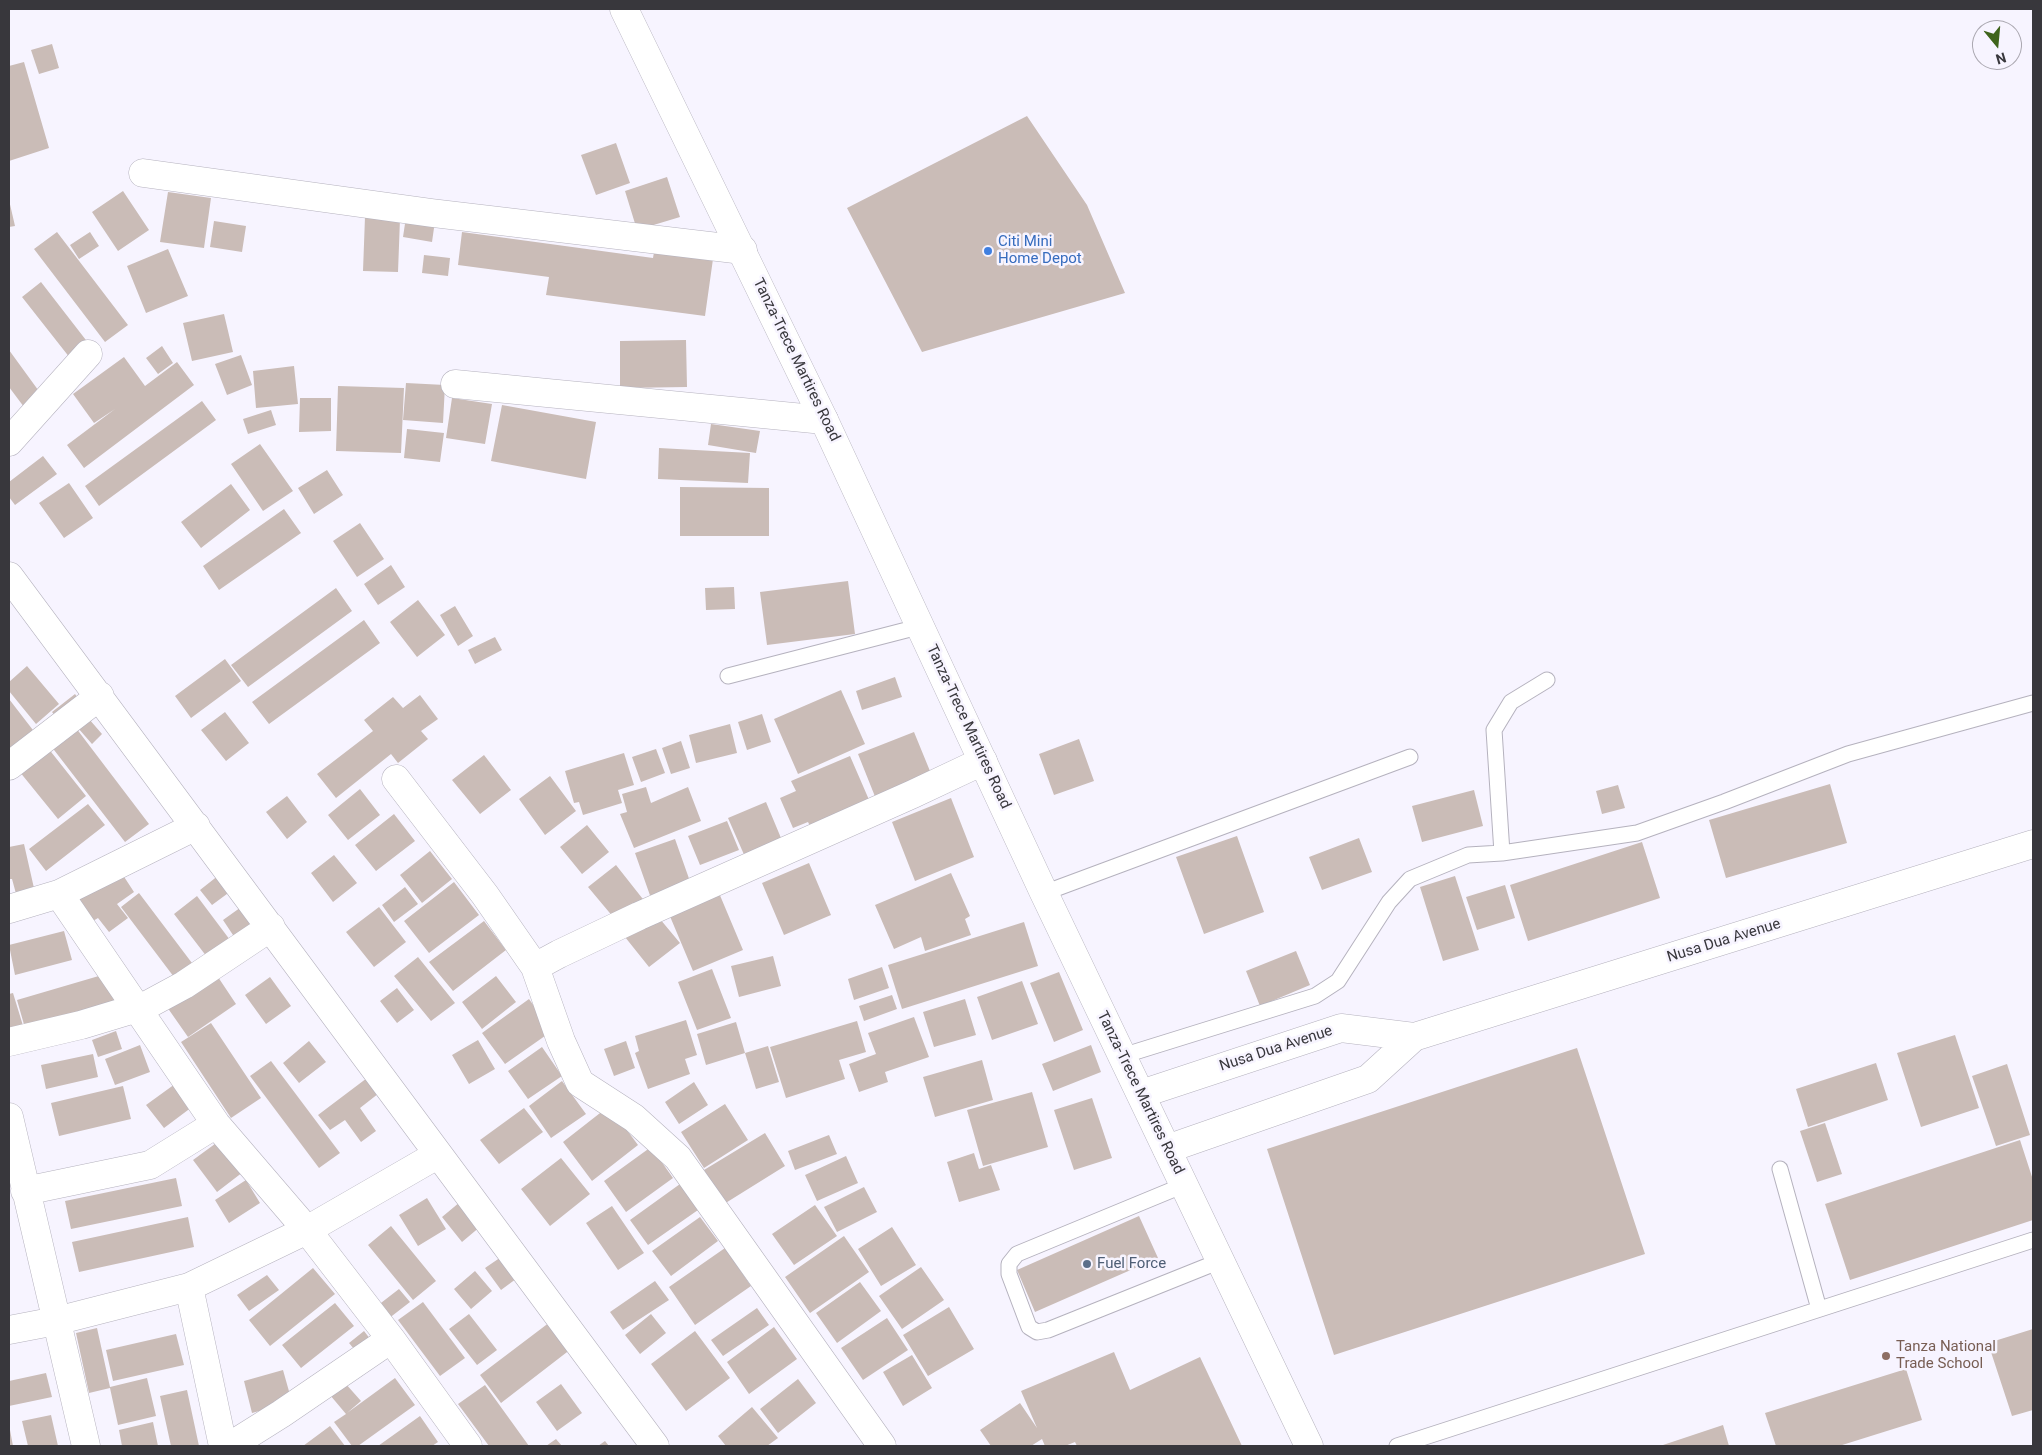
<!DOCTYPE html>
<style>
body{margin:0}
#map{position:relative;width:2042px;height:1455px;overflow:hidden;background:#f7f4ff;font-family:Roboto,sans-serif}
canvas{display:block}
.frame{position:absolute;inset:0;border:10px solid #38373c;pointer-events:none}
.north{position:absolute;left:1972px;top:20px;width:50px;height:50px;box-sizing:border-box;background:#f7f4ff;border:1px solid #aba8b1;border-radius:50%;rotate:163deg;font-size:14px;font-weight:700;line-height:20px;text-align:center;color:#38373c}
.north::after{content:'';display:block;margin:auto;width:18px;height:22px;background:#3f641c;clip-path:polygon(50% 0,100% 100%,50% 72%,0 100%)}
</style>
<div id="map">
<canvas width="2042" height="1455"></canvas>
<div class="frame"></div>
<div class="north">N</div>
</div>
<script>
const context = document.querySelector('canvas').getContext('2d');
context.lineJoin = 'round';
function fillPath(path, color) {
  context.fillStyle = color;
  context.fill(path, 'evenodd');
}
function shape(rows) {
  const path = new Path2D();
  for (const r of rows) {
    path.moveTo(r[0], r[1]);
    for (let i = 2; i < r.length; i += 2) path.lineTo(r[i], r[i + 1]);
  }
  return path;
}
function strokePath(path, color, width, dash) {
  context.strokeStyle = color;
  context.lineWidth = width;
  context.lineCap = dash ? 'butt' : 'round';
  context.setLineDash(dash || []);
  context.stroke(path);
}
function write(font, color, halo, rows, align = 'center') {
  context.font = font + ' Roboto,sans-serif';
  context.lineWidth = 5;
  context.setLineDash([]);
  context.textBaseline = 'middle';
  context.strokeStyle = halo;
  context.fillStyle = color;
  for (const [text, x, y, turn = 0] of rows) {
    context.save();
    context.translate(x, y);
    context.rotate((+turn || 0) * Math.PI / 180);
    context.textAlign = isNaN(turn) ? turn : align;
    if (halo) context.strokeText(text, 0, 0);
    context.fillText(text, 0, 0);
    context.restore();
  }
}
fillPath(shape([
 [52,44,59,68,39,74,31,50],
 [24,62,49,148,9,161,9,66],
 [1027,116,1087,205,1125,293,922,352,847,208],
 [616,143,630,183,596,195,581,155],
 [667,177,680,217,637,230,625,191],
 [123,191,149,230,118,251,92,212],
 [168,192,211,198,204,248,160,242],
 [9,200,15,226,9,227],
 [365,217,400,219,398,272,363,271],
 [406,217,435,221,432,242,403,237],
 [214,221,246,226,242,252,210,247],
 [57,232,128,325,105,342,34,249],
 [90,232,99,246,79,259,70,245],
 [462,232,653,258,654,252,713,259,705,316,546,295,549,277,458,265],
 [168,249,188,296,146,313,127,266],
 [424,255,450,258,448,276,422,273],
 [41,282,89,344,70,358,22,297],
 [224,314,233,352,192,361,183,323],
 [686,340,687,387,620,388,620,341],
 [162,346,173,363,158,374,146,358],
 [9,350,41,394,24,407,9,387],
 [241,355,252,385,227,395,215,364],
 [124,357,145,386,177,362,194,385,84,468,67,445,115,409,94,423,73,394],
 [294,366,298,404,256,408,253,371],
 [406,383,445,385,443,423,403,420],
 [338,386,404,388,401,453,336,451],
 [300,398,331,398,331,431,299,432],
 [452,398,492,404,485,444,446,438],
 [202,401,216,420,99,506,85,486],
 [502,405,596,422,586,479,491,461],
 [271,410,276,425,248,434,243,419],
 [711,424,760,431,756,453,708,445],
 [407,429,444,433,440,462,404,458],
 [260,444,293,491,263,511,231,464],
 [659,448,750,453,748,483,658,479],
 [43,456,57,474,15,505,9,497,9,482],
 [327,470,343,495,314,514,298,488],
 [69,483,93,518,64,538,39,503],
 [231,484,250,510,201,548,181,522],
 [680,487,769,488,769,536,680,536],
 [284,509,301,533,219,590,203,566],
 [360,523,384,559,357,577,333,541],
 [391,565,405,587,378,605,364,584],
 [848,581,855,634,767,645,760,592],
 [734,587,735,609,706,610,705,588],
 [336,588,352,611,248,687,231,665],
 [418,600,445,635,417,657,390,622],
 [455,606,473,636,458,646,440,615],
 [364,620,380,643,269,724,252,702],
 [495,637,502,650,475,664,468,650],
 [225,659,241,681,191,718,175,696],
 [27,666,59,704,36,724,9,691,9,682],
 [895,677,902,697,862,710,856,691],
 [841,690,865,744,798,774,774,719],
 [75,694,82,704,60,722,52,712],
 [420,695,438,719,421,731,428,739,398,763,391,754,336,798,317,774,373,731,364,720,393,697,403,708],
 [9,699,36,734,9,755],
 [225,712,249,743,226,761,201,730],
 [762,714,771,742,747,750,738,722],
 [89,719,102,734,92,744,78,728],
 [730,724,737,753,696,763,689,735],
 [76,728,149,824,125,842,51,746],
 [914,732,932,776,876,799,858,754],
 [1079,739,1094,781,1054,795,1039,754],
 [681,741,690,768,671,774,662,748],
 [44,743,86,796,58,819,15,766],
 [656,749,665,773,641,782,632,757],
 [624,753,634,785,618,790,622,803,583,815,579,802,574,803,565,771],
 [484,755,511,790,480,814,452,780],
 [850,756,873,809,814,834,808,822,793,828,780,798,796,791,791,781],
 [550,776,576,811,545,835,519,799],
 [1830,784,1847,843,1726,878,1709,820],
 [1618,785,1625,808,1602,814,1596,791],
 [646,787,651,803,688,787,701,821,634,848,620,814,627,812,622,794],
 [360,789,380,815,348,840,328,815],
 [1474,790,1483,826,1422,842,1412,806],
 [287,796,307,822,287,839,266,812],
 [951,798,974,857,915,881,892,822],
 [766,802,786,850,749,866,728,818],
 [88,804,105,825,46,871,29,849],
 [394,814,415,841,376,871,355,845],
 [727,821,739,850,700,865,688,836],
 [587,825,609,852,582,874,560,847],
 [1237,836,1264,912,1204,934,1176,857],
 [1359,838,1372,872,1322,890,1309,857],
 [675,839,692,887,652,901,635,853],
 [1642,842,1660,898,1528,941,1510,885],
 [24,844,36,897,18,901,12,879,9,879,9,847],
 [430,851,452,879,422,903,400,875],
 [334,855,357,883,333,902,311,873],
 [809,863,831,915,784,935,762,883],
 [616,865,646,903,619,924,588,887],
 [117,866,134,892,117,904,128,918,109,932,98,918,93,921,75,895],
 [951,873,970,916,965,919,971,935,925,951,921,937,894,949,875,905],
 [219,875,231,891,212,905,200,890],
 [1455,876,1479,950,1443,961,1420,887],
 [454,882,479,915,429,953,404,921],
 [1505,885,1515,918,1477,930,1466,897],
 [405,887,418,904,394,922,382,905],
 [139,893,195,967,177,981,121,907],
 [719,893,743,950,693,971,669,914],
 [197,896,230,940,207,957,174,914],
 [244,905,260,929,239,944,223,920],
 [379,907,406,942,374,967,346,932],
 [655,913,680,943,649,967,625,937],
 [484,921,506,950,453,991,429,962],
 [1024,922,1038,966,902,1009,888,965],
 [64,931,72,960,15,975,9,945],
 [1296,951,1310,985,1260,1006,1246,971],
 [773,956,781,986,739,997,731,966],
 [418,957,455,1003,431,1021,394,976],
 [882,967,889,988,854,1000,848,979],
 [712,969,731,1018,697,1030,678,982],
 [1059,972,1083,1030,1054,1042,1030,983],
 [109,973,117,1001,25,1028,17,1000],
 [216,974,236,1004,188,1037,167,1007],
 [496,976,516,1002,482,1029,462,1002],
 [270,977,291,1006,266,1024,245,995],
 [1022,981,1038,1024,992,1040,977,997],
 [397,988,414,1010,397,1023,380,1001],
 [13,993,24,1029,9,1033,9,994],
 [892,995,897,1009,864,1021,859,1006],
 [529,999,552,1031,505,1064,482,1033],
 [965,999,976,1035,934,1047,923,1012],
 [914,1017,929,1057,885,1072,888,1082,859,1092,849,1064,876,1054,868,1033],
 [686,1020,697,1055,685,1059,690,1074,648,1089,635,1053,639,1051,635,1036],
 [857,1021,866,1052,839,1060,845,1079,786,1098,770,1047],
 [736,1022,745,1053,768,1046,779,1082,756,1089,745,1053,706,1065,697,1034],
 [211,1023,261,1098,231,1118,181,1042],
 [116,1031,122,1049,98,1057,92,1040],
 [1955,1035,1979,1108,1921,1127,1897,1053],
 [478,1040,495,1069,469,1084,452,1055],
 [309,1041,326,1062,299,1083,283,1063],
 [626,1041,635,1068,614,1076,604,1049],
 [140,1045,150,1072,115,1085,105,1059],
 [1091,1045,1101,1072,1053,1091,1042,1064],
 [542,1047,562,1076,528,1099,508,1071],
 [1577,1048,1645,1254,1334,1355,1267,1149],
 [93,1054,98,1077,46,1089,41,1065],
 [982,1060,993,1100,935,1117,923,1077],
 [271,1061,340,1153,319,1168,250,1076],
 [1876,1063,1888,1100,1808,1127,1796,1089],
 [2007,1064,2030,1135,1996,1146,1972,1076],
 [371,1075,383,1090,360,1108,376,1131,361,1142,345,1120,330,1130,318,1115],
 [562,1081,586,1114,551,1138,529,1106],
 [694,1082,708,1105,679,1124,665,1102],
 [175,1084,192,1107,164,1128,146,1105],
 [123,1086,131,1119,59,1136,51,1103],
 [1032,1092,1048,1147,983,1166,967,1110],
 [1092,1098,1112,1158,1074,1170,1054,1110],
 [725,1104,748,1140,704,1168,681,1132],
 [609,1106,638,1145,592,1181,563,1142],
 [524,1108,543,1132,499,1164,480,1140],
 [1825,1123,1842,1174,1817,1182,1800,1131],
 [765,1133,785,1166,724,1204,704,1170],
 [829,1135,837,1154,795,1170,788,1151],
 [2020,1140,2033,1180,2033,1220,1850,1280,1825,1204],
 [219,1141,243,1172,217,1192,193,1160],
 [651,1147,673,1178,626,1212,604,1181],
 [974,1153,979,1169,991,1165,1000,1190,959,1202,947,1162],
 [846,1156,858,1183,817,1201,805,1175],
 [561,1158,590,1194,550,1226,521,1189],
 [176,1178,182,1206,71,1229,65,1201],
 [246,1180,260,1203,229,1223,215,1200],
 [680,1184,698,1210,648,1245,630,1220],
 [864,1187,877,1212,837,1232,824,1207],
 [427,1198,446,1229,418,1246,399,1215],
 [460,1202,481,1226,462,1242,442,1217],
 [815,1205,837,1236,794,1265,772,1234],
 [612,1206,644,1253,618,1270,586,1223],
 [1139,1216,1158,1258,1035,1312,1017,1270],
 [188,1217,194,1247,79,1272,72,1242],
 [700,1217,718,1241,671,1276,652,1251],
 [391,1226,436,1281,413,1300,368,1245],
 [892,1227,916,1265,881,1286,858,1249],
 [844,1236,869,1272,810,1313,785,1277],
 [725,1248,751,1286,695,1325,669,1287],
 [504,1255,520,1276,501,1290,485,1268],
 [921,1267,944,1300,902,1329,879,1296],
 [313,1268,335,1294,270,1346,249,1320],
 [475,1271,492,1291,471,1309,454,1289],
 [267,1275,279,1290,249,1311,237,1295],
 [655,1281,669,1300,623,1330,610,1312],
 [860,1282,881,1311,837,1343,816,1313],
 [399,1289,410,1302,388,1319,377,1306],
 [423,1302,465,1358,440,1376,398,1320],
 [335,1303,354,1326,301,1368,282,1345],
 [949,1307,974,1349,928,1376,903,1335],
 [757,1308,769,1325,723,1356,711,1340],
 [469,1314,497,1350,477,1365,449,1329],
 [651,1314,666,1333,640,1354,625,1335],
 [887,1318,908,1350,863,1380,841,1348],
 [550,1322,571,1349,501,1403,480,1375],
 [774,1327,797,1359,749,1394,727,1362],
 [97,1328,110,1387,147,1378,156,1416,118,1425,110,1388,89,1393,76,1333],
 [2033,1329,2033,1410,2012,1416,1988,1343],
 [364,1331,374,1344,359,1355,349,1343],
 [695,1331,730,1378,686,1411,651,1364],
 [176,1334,184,1365,113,1381,106,1350],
 [1114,1352,1130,1390,1200,1357,1242,1446,1077,1446,1075,1442,1065,1446,1045,1446,1042,1439,1031,1446,991,1446,980,1430,1020,1403,1037,1428,1021,1391],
 [912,1355,932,1388,903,1406,883,1372],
 [1906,1369,1922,1420,1839,1446,1776,1446,1765,1413],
 [283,1370,292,1402,252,1413,244,1381],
 [46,1373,52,1397,9,1406,9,1381],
 [395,1378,415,1405,358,1446,352,1446,334,1422,346,1414,330,1395,345,1383,361,1401,347,1413],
 [798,1379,816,1403,778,1433,760,1409],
 [561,1384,582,1413,557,1431,536,1402],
 [485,1385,529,1446,489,1446,458,1404],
 [187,1390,199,1446,171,1446,160,1396],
 [752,1407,778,1438,767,1446,726,1446,718,1436],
 [51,1415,58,1446,28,1446,22,1421],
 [420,1416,438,1442,432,1446,378,1446],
 [153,1422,158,1446,122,1446,119,1430],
 [1723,1425,1729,1446,1660,1446],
 [330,1426,345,1446,303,1446],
 [9,1430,10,1430,13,1446,9,1446],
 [556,1439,562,1446,546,1446],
 [605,1441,609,1446,598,1446]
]), '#cabcb7');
const service = shape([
 [728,676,922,626],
 [1502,853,1494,730,1511,702,1547,680],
 [1044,893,1410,757],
 [1122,1056,1315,996,1338,981,1389,902,1410,879,1468,855,1502,853,1637,833,1724,802,1848,754,2033,703],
 [1780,1169,1819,1309],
 [1184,1185,1017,1254,1009,1264,1009,1274,1029,1327,1037,1332,1048,1330,1220,1261],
 [1397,1446,2033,1240]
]);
const minor = shape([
 [143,173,432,213,743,250],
 [455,384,824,420],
 [9,442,88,354],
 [9,576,655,1446],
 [9,766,100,696],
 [396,779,485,895,535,967,561,1041,580,1083,634,1118,678,1158,882,1446],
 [59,894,216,1124,307,1230,391,1339,468,1446],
 [9,909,59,894,196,826],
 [535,967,559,954,639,916,913,794,983,761],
 [9,1042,81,1025,147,1005,184,985,271,927],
 [1141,1094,1341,1028,1414,1037,2033,844],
 [9,1117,86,1446],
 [1167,1149,1368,1079,1414,1037],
 [25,1191,150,1165,216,1124],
 [189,1287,223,1446],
 [9,1330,56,1321,189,1287,307,1230,437,1155],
 [230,1446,281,1414,391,1339]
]);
const primary = shape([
 [624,9,824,420,1044,893,1309,1446]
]);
strokePath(service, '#b5b2be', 17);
strokePath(minor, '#b5b2be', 29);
strokePath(primary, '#b5b2be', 29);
strokePath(service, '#fff', 15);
strokePath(minor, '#fff', 28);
strokePath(primary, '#fff', 28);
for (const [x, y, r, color] of [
 [988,251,5,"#3f7fe0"],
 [1087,1264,5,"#5c6f8a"],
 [1886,1356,5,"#8d6e63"]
]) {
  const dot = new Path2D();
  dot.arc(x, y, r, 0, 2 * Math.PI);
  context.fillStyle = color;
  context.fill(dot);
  strokePath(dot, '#f7f4ff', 2);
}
write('15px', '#366cbe', '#f7f4ff', [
 ["Citi Mini",998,242],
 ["Home Depot",998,259]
], 'left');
write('15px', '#38373c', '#f7f4ff', [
 ["Tanza-Trece Martires Road",796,360,64],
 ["Tanza-Trece Martires Road",968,727,65],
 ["Nusa Dua Avenue",1724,941,-17],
 ["Nusa Dua Avenue",1276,1049,-18],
 ["Tanza-Trece Martires Road",1140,1093,64]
]);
write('15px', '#4e5e75', '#f7f4ff', [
 ["Fuel Force",1097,1264]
], 'left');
write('15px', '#785e54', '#f7f4ff', [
 ["Tanza National",1896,1347],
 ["Trade School",1896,1364]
], 'left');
</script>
